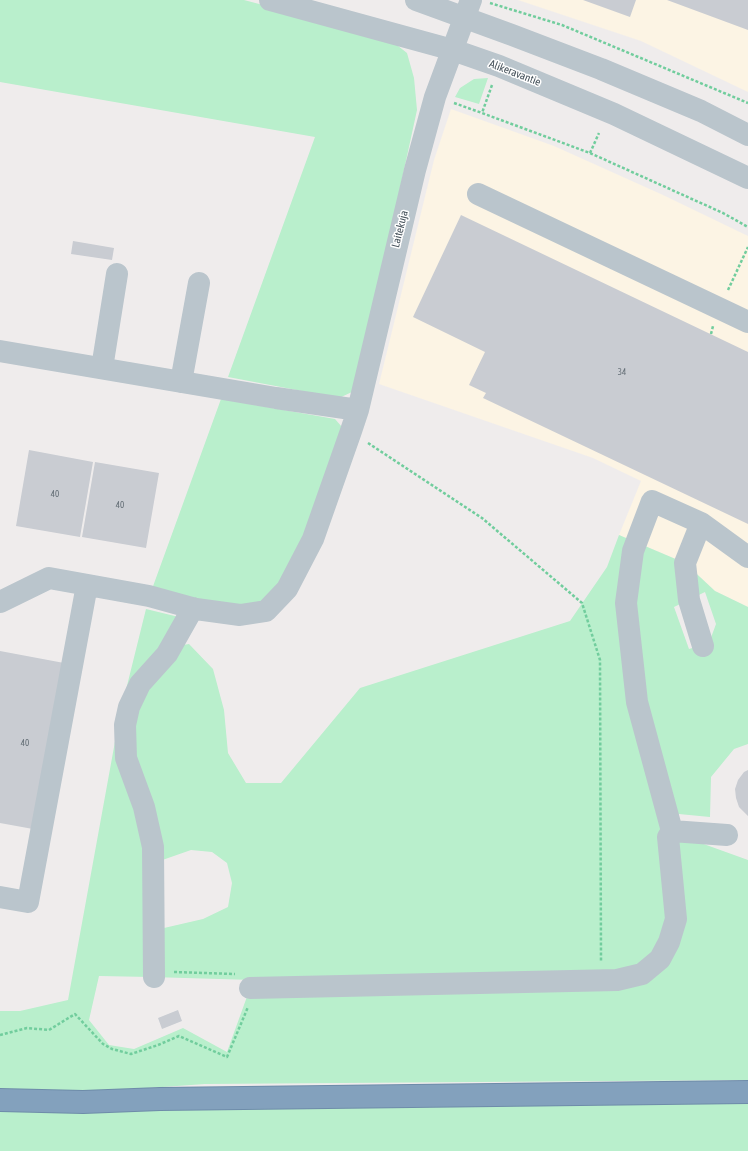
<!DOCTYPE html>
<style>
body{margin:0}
canvas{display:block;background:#efecec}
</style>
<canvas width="748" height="1151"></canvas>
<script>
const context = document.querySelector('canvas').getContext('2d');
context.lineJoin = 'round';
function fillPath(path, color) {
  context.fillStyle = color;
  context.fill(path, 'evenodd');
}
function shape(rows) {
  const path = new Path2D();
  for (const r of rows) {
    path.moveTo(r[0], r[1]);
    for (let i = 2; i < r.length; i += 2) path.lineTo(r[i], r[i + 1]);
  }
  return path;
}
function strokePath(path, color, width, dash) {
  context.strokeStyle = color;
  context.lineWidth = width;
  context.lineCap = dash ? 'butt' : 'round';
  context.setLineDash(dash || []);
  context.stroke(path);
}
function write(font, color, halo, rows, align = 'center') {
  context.font = font + ' "Asap Condensed",sans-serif';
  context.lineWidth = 3;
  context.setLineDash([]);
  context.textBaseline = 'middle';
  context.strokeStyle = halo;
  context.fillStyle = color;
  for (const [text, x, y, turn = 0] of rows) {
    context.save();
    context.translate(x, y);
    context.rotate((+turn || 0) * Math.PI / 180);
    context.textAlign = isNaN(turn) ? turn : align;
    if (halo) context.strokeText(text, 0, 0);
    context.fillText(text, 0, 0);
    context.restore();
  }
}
fillPath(shape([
 [518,0,748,0,748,92,641,41],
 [451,109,554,146,663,195,748,236,748,607,715,591,685,563,619,535,641,481,593,458,379,384,434,160]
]), '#fcf4e4');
fillPath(shape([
 [0,0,244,0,388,38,407,53,414,78,417,110,359,377,352,392,339,398,228,377,315,137,0,82],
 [488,78,479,104,455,97,460,88,474,79],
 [221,399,335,419,342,427,324,484,291,567,261,605,240,608,152,589],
 [619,535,685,563,715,591,748,607,748,744,734,749,711,777,710,817,658,812,662,829,748,860,748,1080,205,1084,106,1091,0,1093,0,1011,20,1011,68,1000,120,714,146,609,187,619,141,691,177,646,189,644,213,669,224,710,228,753,246,783,281,783,360,688,570,621,607,567],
 [705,592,716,624,709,643,689,649,674,607],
 [191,850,212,852,227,863,232,883,228,907,203,919,151,931,151,864],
 [99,976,151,977,253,980,227,1052,183,1028,134,1049,109,1045,89,1020],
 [748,1100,748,1151,0,1151,0,1109]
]), '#b9efcc');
fillPath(shape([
 [583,0,636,0,630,17],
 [667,0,748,0,748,30],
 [461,215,748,352,748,524,483,398,486,393,469,385,485,352,413,317],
 [73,241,114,248,112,260,71,254],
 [29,450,93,462,80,537,16,526],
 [95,462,159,473,146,548,82,537],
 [0,651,64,663,33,829,0,823],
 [748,770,748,816,739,807,736,798,735,789,738,780,744,772],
 [178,1010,182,1021,162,1029,158,1018]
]), '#c9ccd2');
const highway = shape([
 [0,1100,83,1102,160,1099,748,1092]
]);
strokePath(highway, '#6e8ca9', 24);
strokePath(shape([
 [490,3,562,25,748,103],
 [492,85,482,113,590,153,723,213,748,227],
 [454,103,482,113],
 [590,153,599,133],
 [728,290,748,247],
 [711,334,713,326],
 [368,443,482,518,582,603,600,660,601,962],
 [174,972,235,974],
 [0,1035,27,1028,49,1030,75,1014,103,1044,112,1049,131,1054,158,1045,179,1036,227,1057,248,1007]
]), '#71cd9d', 2.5, [3, 2]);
strokePath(shape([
 [270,0,453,50,499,66,614,114,748,178],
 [416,0,512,35,601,69,701,111,748,135],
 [478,194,748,322],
 [0,351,276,398,358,410],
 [102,368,117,274],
 [181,382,199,283],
 [701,523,685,563,689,600,703,646],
 [0,602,49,578,149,596,196,609,240,615,266,611,287,589,313,539,351,431,358,410,415,170,435,97,471,0],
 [727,835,672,831,637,702,626,603,633,551,652,501,701,523,748,557],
 [0,897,28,902,87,585],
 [154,977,153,847,144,807,126,758,125,725,129,707,140,684,167,654,193,608],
 [250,988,617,980,642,974,660,959,669,942,676,919,668,837,672,831]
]), '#bac5cc', 22);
strokePath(highway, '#83a1bd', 22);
write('9px', '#667078', null, [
 ["34",622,372],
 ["40",55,494],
 ["40",120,505],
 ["40",25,743]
]);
write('11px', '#45515a', '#fff', [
 ["Alikeravantie",515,73,21],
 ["Laitekuja",400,229,-76]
]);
</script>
